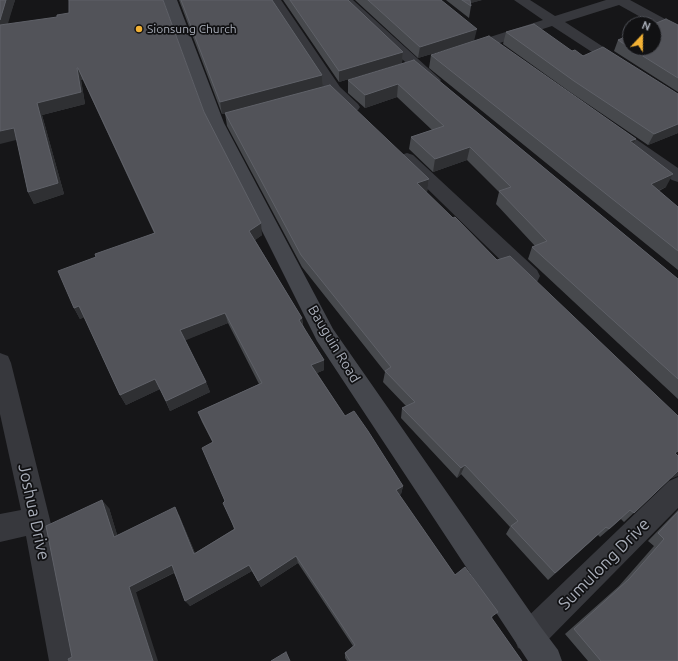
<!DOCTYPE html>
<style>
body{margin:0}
#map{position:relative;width:678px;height:661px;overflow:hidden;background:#161618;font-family:Ubuntu,sans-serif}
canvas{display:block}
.north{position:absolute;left:622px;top:16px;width:40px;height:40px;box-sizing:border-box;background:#111113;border:1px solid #4d4f55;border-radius:50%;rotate:22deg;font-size:11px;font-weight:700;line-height:16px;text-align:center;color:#a8adb8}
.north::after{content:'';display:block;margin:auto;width:14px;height:18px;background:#f2b134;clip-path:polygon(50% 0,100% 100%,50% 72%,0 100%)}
</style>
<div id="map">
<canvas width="678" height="661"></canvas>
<div class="north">N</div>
</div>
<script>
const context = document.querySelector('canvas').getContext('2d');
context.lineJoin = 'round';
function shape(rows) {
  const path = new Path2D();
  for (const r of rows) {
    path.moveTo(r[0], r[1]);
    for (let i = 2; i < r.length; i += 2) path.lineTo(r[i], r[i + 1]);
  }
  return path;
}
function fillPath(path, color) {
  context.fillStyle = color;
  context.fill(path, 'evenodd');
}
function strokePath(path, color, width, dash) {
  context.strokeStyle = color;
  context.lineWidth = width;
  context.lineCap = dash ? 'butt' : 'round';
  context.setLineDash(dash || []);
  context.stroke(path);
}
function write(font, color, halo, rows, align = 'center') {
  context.font = font + ' Ubuntu,sans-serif';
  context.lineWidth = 3.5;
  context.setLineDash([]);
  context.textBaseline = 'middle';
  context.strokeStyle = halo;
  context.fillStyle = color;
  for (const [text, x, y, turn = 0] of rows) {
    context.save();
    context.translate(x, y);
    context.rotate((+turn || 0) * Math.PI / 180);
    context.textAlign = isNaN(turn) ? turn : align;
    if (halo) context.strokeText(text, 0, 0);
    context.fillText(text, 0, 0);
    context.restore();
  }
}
fillPath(shape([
 [267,0,281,0,340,87,358,104,360,107,358,110,352,112,346,110,328,93,267,0],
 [338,0,353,0,438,77,441,80,438,83,433,85,428,83,338,0],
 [514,0,530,0,555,16,606,0,630,0,678,26,678,36,673,35,619,5,565,22,628,63,631,66,628,69,623,71,618,69,552,26,472,52,467,53,462,52,460,49,462,46,543,20,514,0],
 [624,134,630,135,678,168,678,182,672,180,618,143,615,139,618,135,624,134],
 [407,153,413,155,537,270,540,276,537,282,530,284,523,282,401,163,398,159,401,155,407,153],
 [0,353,8,356,11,363,50,520,79,661,49,661,26,536,0,542,0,514,21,510,0,414,0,353],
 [678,477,678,508,540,648,529,652,518,648,514,637,518,626,669,481,678,477]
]), '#37383d');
fillPath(shape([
 [163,0,177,0,224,123,333,329,540,626,558,650,562,661,528,661,317,341,208,123,163,0]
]), '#45474d');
fillPath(shape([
 [0,0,15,0,7,24,204,112,262,235,255,240,302,318,303,325,324,370,317,373,345,416,403,486,401,494,399,495,455,575,493,617,491,618,522,661,347,661,345,658,345,653,353,646,298,563,261,587,252,571,190,606,174,573,136,592,72,657,109,508,117,535,179,515,195,553,234,529,225,502,213,443,202,422,198,412,259,384,228,323,185,340,206,382,210,392,170,411,160,389,126,405,120,395,84,317,80,319,74,308,96,257,154,233,83,80,81,80,85,104,42,115,64,194,34,204,28,192,17,140],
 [179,0,272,0,322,75,323,87,429,179,427,192,426,192,675,453,669,480,624,522,621,519,600,537,598,535,548,580,506,534,510,527,461,474,457,478,401,418,402,408,406,406,383,382,385,372,302,267,227,126,225,113,265,103,222,114],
 [283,0,348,0,403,52,402,63,339,82],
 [355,0,441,0,474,41,418,58],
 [446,0,482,0,470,3,471,6,469,18],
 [678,25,678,92,614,51,618,40],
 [506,32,572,51,678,94,678,133,648,145,570,92,503,44],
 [431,55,636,139,634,144,666,187,659,191,678,207,678,270,429,68],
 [414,60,678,279,678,399,528,259,532,247,535,246,496,204,499,192,467,160,433,172,409,149,411,137,432,130,397,97,365,108,348,93,348,80],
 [678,510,678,661,588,661,565,634,619,586,654,546,648,541]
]), '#47494d');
fillPath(shape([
 [6,0,15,0,4,37,0,29,0,20],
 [467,0,482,0,468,4],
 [477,29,474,41,418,58,420,47],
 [403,52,402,63,339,82,339,71],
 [77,68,78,68,83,80,81,80,85,104,42,115,64,194,34,204,28,192,37,103],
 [322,75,323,87,222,114,220,102],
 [398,84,397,97,365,108,365,95],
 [678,124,678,133,648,145,654,134],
 [14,128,20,139,0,144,0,131],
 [636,139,630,152,630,141],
 [470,147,467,160,433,172,435,159],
 [673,174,666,187,644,197,651,184],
 [429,179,427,192,415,196,417,183],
 [261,223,262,235,251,243,249,231],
 [79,306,85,317,80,319,74,308],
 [225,313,228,323,184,341,180,330],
 [302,318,303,328,299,320],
 [324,360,324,370,312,375,311,365],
 [155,379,160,389,126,405,120,395],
 [206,382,210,392,170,411,166,401],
 [465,465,461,474,457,478,461,468],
 [678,471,678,476,668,480],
 [403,486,401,494,394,498,396,490],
 [102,500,109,508,120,544,114,537],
 [175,507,179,515,198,561,194,554],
 [296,556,298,563,261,587,258,581],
 [172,565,177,571,136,592,158,661,153,661,129,587],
 [249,565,252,571,190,606,185,601]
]), '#2f3033');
const building = shape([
 [0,0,6,0,0,20,0,0],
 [69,0,163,0,204,112,261,223,249,231,302,318,299,320,324,360,311,365,345,416,354,411,368,431,403,486,396,490,455,575,465,567,498,612,491,617,522,661,350,661,345,653,355,645,296,556,258,581,249,565,185,601,172,565,129,587,153,661,69,661,68,659,72,657,46,526,102,500,114,537,175,507,194,554,235,529,223,503,225,501,202,448,213,442,198,412,262,383,225,313,180,330,206,382,166,401,155,379,120,395,79,306,74,308,58,271,96,257,95,254,155,233,78,68,77,68,81,92,37,103,58,183,28,192,14,128,0,131,0,25,57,17,57,15,69,13,69,0],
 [181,0,272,0,322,75,220,102,181,0],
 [290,0,348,0,403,52,339,71,290,0],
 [368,0,441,0,477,29,420,47,368,0],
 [462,0,470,0,471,6,462,0],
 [666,19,678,25,678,78,630,48,654,48,654,24,666,19],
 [534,24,572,51,575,50,583,56,603,47,678,94,678,124,654,134,574,81,506,32,534,24],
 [630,35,630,48,618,40,630,35],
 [489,36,636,139,630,141,673,174,651,184,678,207,678,251,431,55,489,36],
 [414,60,678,279,678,379,532,247,547,241,499,191,511,187,470,147,435,159,411,137,444,126,398,84,365,95,348,80,414,60],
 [330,85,429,179,417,183,453,218,455,217,497,260,510,256,678,416,678,451,675,453,678,456,678,471,634,513,630,510,609,529,606,527,555,573,511,526,518,521,465,465,461,468,402,408,415,402,385,371,391,367,301,255,225,113,330,85],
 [678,512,678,661,601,661,574,629,629,579,664,539,658,533,678,512],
 [286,652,290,661,271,661,286,652]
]);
fillPath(building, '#525359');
strokePath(building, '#5f6168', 1);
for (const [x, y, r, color] of [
 [139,29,4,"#f2b134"]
]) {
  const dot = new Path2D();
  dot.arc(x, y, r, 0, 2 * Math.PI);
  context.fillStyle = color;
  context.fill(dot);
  strokePath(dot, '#111113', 1.5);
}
write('12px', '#a8adb8', '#111113', [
 ["Sionsung Church",147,29]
], 'left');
write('14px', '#a8adb8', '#111113', [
 ["Bauguin Road",334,344,59]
]);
write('17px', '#a8adb8', '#111113', [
 ["Joshua Drive",34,512,78],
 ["Sumulong Drive",604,564,-45]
]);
</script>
